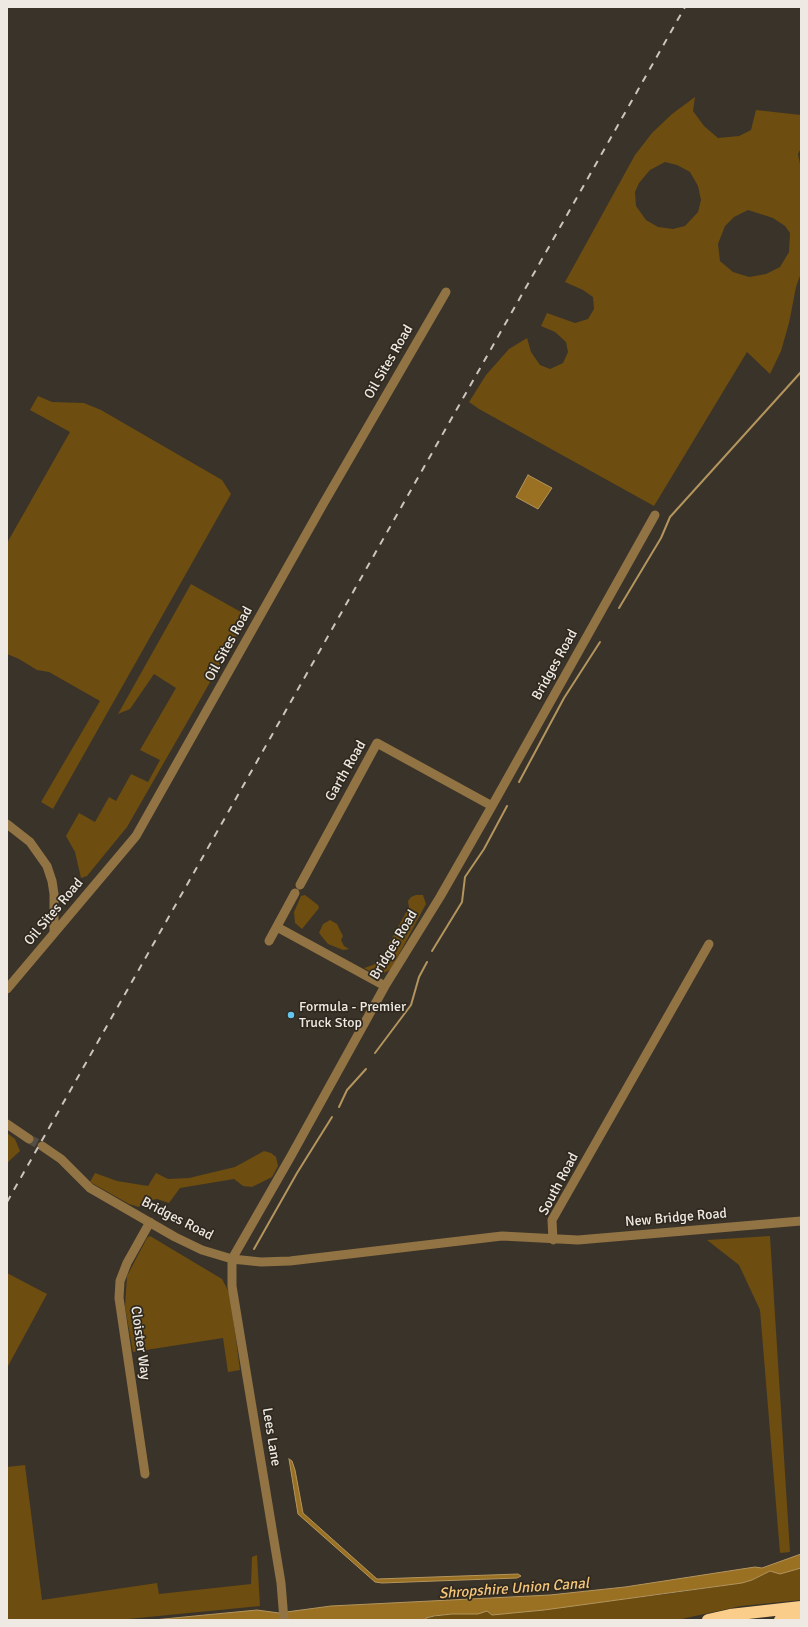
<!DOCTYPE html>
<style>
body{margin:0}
#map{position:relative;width:808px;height:1627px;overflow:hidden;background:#3a3329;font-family:Signika,sans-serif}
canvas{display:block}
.frame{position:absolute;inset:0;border:8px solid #eeeae3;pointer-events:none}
</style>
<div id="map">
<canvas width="808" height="1627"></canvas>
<div class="frame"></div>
</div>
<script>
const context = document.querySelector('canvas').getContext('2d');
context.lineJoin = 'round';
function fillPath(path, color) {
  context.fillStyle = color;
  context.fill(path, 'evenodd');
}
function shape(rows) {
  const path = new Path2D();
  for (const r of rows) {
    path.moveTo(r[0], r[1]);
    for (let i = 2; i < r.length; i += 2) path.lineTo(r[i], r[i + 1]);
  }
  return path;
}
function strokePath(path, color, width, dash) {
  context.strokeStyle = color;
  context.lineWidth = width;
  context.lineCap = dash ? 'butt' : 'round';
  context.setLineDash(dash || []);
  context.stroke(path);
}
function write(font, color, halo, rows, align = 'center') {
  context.font = font + ' Signika,sans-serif';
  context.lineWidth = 3.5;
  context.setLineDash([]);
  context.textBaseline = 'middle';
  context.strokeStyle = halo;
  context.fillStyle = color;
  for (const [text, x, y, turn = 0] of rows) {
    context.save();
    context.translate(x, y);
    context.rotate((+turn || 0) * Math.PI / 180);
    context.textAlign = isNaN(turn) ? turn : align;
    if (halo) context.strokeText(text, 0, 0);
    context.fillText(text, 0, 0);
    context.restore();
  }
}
fillPath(shape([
 [695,97,693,111,704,126,718,138,739,136,751,130,756,110,801,115,801,148,798,154,801,169,801,273,796,287,789,323,781,351,770,374,747,352,654,506,479,409,469,402,486,375,509,349,527,338,531,352,540,365,550,369,563,363,568,352,566,342,555,332,541,326,547,313,575,323,588,319,594,309,593,297,583,290,565,282,635,155,652,133,672,114],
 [665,162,677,165,690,172,698,186,701,200,698,212,685,226,673,229,658,227,646,220,636,206,635,192,639,183,650,170],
 [748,210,773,218,785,226,790,233,789,252,780,267,766,274,749,277,733,272,720,261,718,244,725,226,734,217],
 [38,396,52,402,84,403,101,410,222,480,231,494,53,809,41,802,100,701,49,672,37,670,19,659,7,654,7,543,70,432,30,410],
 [191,584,248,616,127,827,87,876,81,878,75,852,66,836,79,813,95,822,109,797,116,801,131,774,148,782,160,760,140,750,176,688,154,674,130,709,118,714],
 [305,895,318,905,319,908,302,929,295,923,294,912,301,896],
 [416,895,423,895,426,904,391,969,382,974,373,973,364,968,373,965,380,960,409,907,408,901,411,897],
 [330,920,337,924,343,936,341,940,344,946,349,949,343,950,328,944,319,933,323,924],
 [7,1133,15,1139,20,1151,7,1163],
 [264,1151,271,1153,276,1157,278,1166,272,1177,252,1187,243,1186,234,1179,180,1188,169,1203,157,1199,145,1201,139,1207,129,1204,90,1182,95,1173,117,1181,148,1186,156,1173,168,1179,189,1178,235,1167],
 [150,1236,222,1279,230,1294,240,1370,228,1372,223,1338,133,1352,125,1307,127,1276,147,1238],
 [770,1236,790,1552,780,1553,760,1310,739,1265,707,1240],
 [7,1273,47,1294,7,1368],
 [25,1465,42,1600,157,1583,159,1594,251,1584,252,1557,257,1555,260,1606,118,1620,7,1620,7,1467],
 [801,1568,801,1600,741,1606,677,1620,425,1620,426,1618,452,1614,478,1614,487,1611,492,1615,667,1594,742,1583,752,1580,770,1571,780,1574]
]), '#6d4d10');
const water = shape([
 [528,475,552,488,538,509,516,497,528,475],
 [289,1459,292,1461,295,1470,303,1513,377,1579,518,1574,521,1576,517,1578,382,1583,375,1582,298,1514,289,1459],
 [801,1554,801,1568,780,1574,770,1571,752,1580,742,1583,544,1610,492,1615,487,1611,478,1614,452,1614,434,1616,426,1618,425,1620,290,1620,286,1618,276,1620,153,1620,257,1610,279,1613,331,1606,550,1595,625,1587,755,1567,762,1568,801,1554]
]);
fillPath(water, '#9a7023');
strokePath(water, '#b3955d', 1);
strokePath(shape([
 [619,608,661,538,670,517,801,372],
 [519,782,564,698,600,642],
 [432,951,462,902,465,877,484,849,507,806],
 [375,1053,411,1005,419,977,427,962],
 [339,1107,347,1090,366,1069],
 [254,1249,297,1173,332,1117]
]), '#b3955d', 2);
strokePath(shape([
 [29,1139,42,1146]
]), '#554e45', 9, [9, 4.5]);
strokePath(shape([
 [7,824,30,842,47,866,52,881,54,894,54,933],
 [300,885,377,743,492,806],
 [277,927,385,986],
 [269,941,295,893],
 [7,989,136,836,322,506,446,292],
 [7,1124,29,1139],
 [42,1146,61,1159,90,1188,175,1237,202,1250,232,1259,261,1262,290,1261,502,1236,578,1240,801,1221],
 [553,1240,552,1220,709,944],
 [232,1259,291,1156,385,986,440,897,492,806,655,515],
 [232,1259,232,1286,281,1583,284,1620],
 [145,1474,119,1298,120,1281,127,1263,150,1222]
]), '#917344', 9);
strokePath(shape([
 [708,1620,730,1615,801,1607],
 [780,1620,801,1617]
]), '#face8a', 12);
strokePath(shape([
 [7,1202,685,7]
]), '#cac6be', 2, [7, 7]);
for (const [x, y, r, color] of [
 [291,1015,4,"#64c5ee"]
]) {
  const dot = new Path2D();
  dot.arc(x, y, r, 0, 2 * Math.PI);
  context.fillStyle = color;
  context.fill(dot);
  strokePath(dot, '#30291f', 1.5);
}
write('14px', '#eeeae3', '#30291f', [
 ["Oil Sites Road",389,362,-60],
 ["Oil Sites Road",229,644,-61],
 ["Bridges Road",555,665,-61],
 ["Garth Road",346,771,-60],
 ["Oil Sites Road",54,912,-50],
 ["Bridges Road",394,945,-59],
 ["South Road",559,1184,-62],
 ["New Bridge Road",676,1218,-5],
 ["Bridges Road",177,1219,27],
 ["Cloister Way",140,1343,82],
 ["Lees Lane",271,1437,81]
]);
write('14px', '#eeeae3', '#30291f', [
 ["Formula - Premier",299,1007],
 ["Truck Stop",299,1023]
], 'left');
write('italic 15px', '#f6c77b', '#30291f', [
 ["Shropshire Union Canal",514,1589,-4]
]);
</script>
